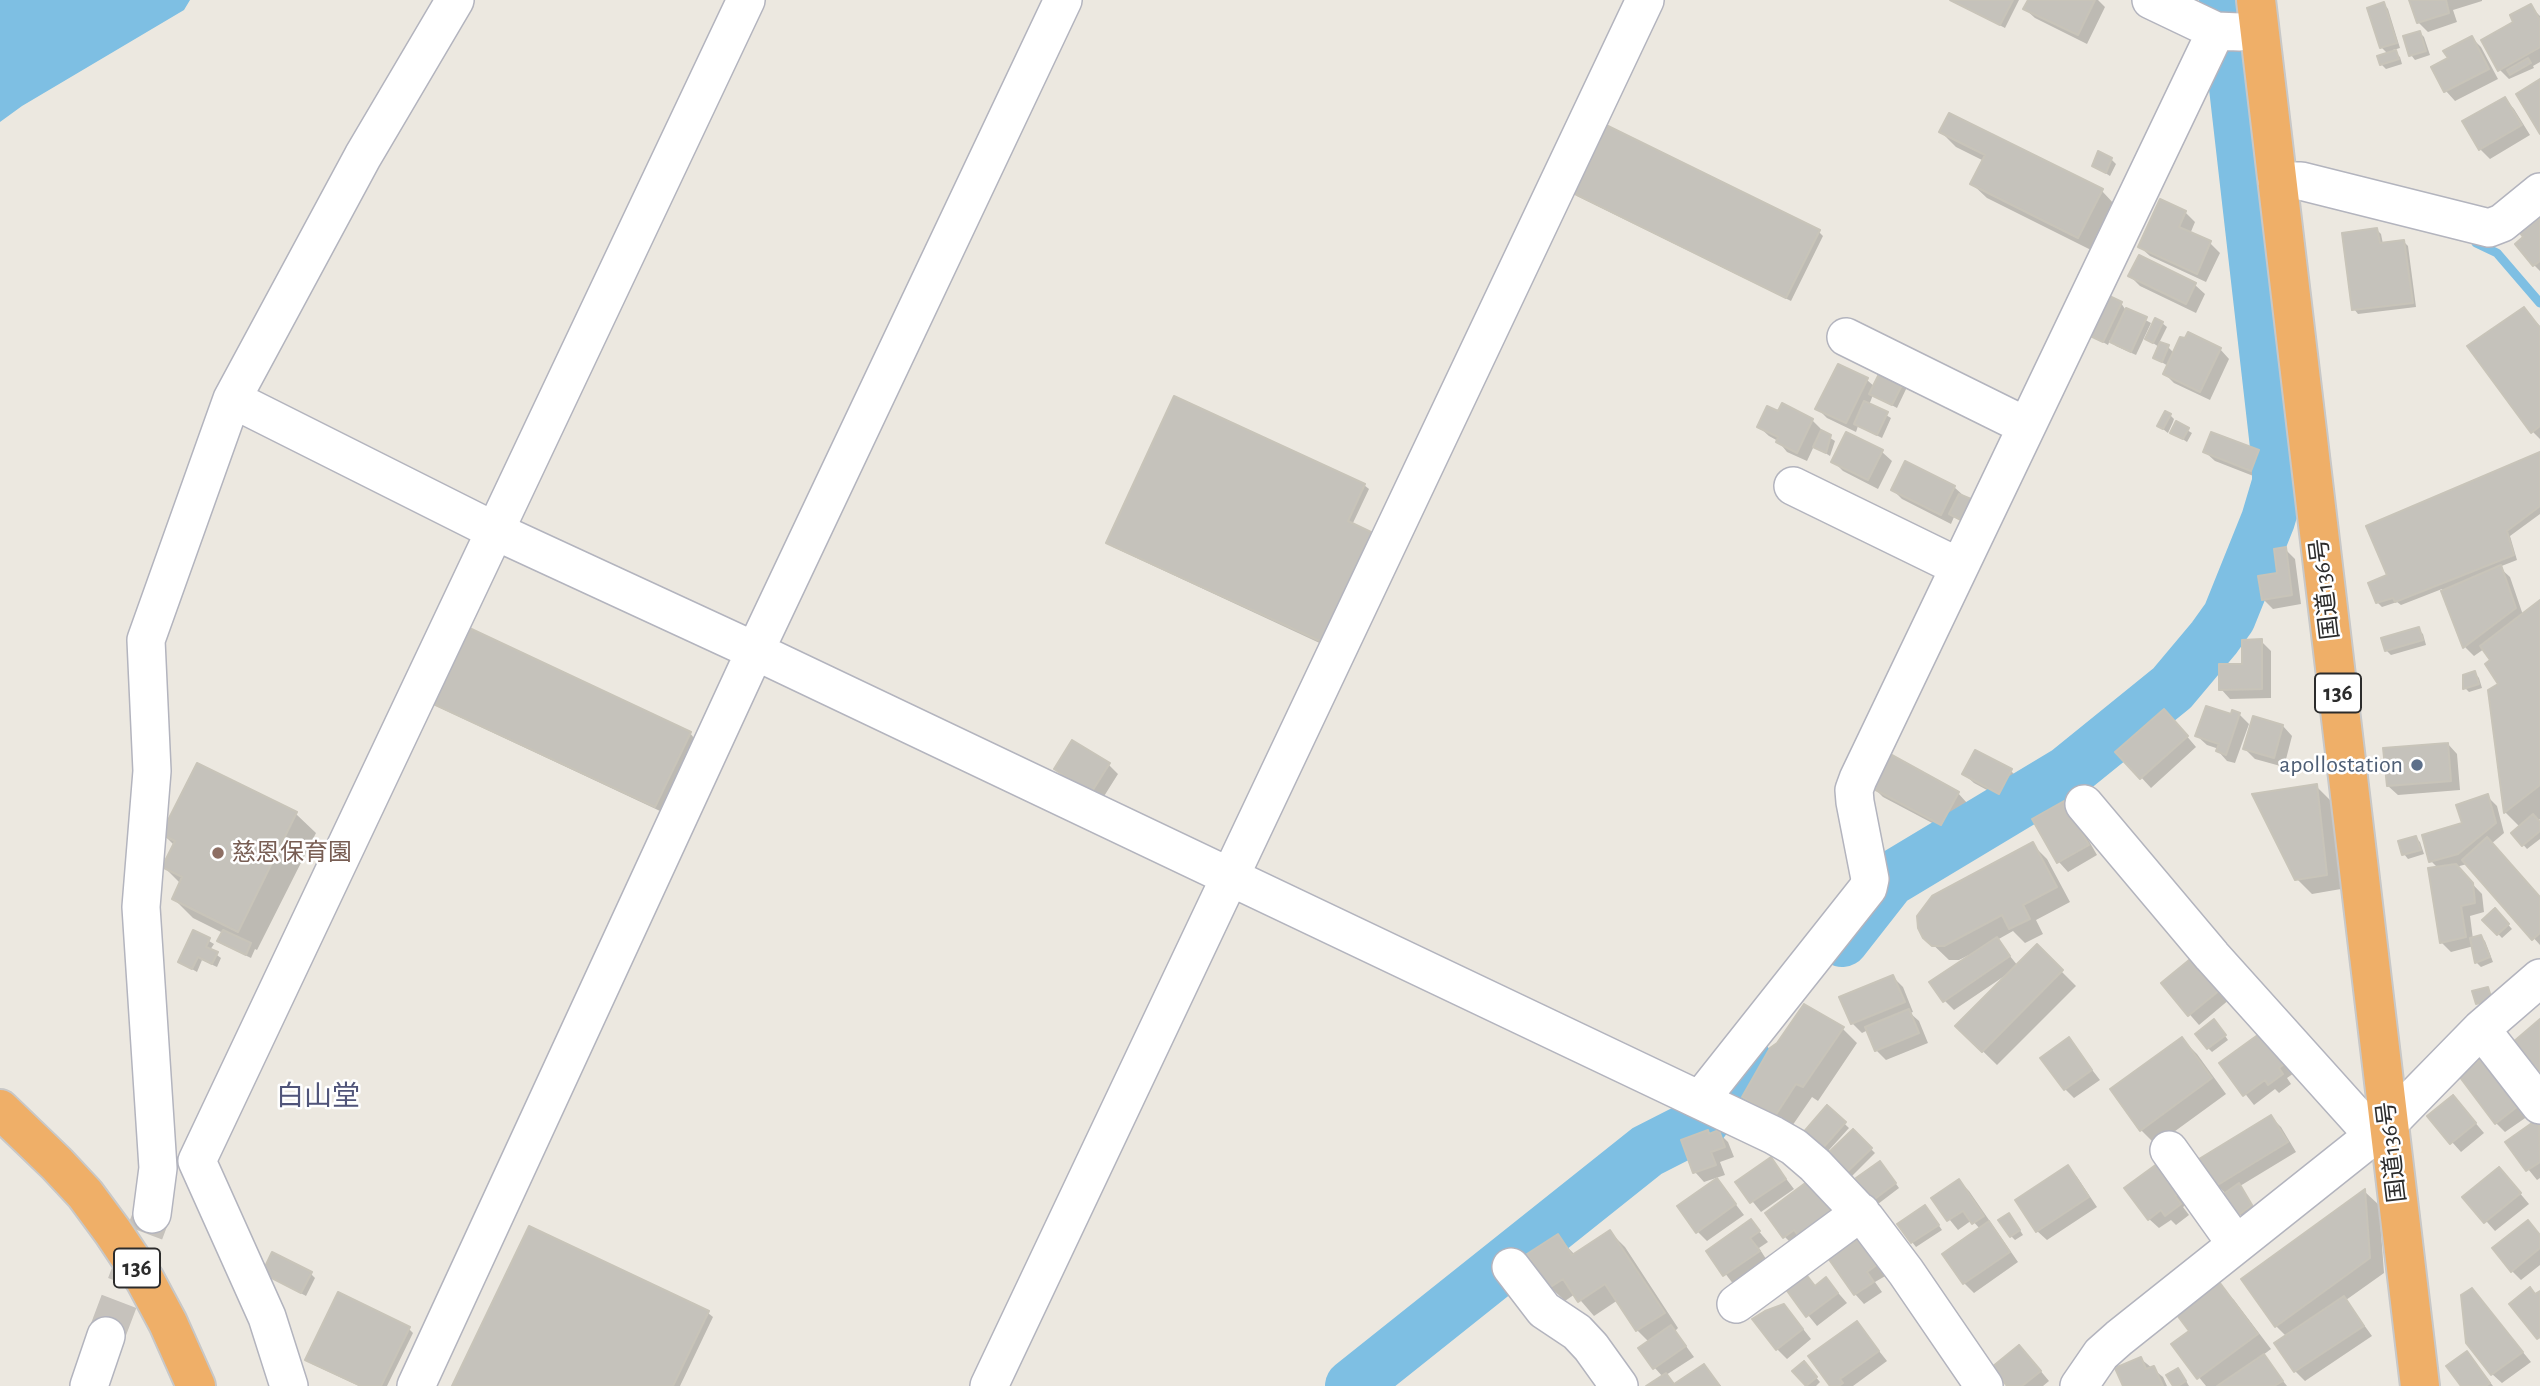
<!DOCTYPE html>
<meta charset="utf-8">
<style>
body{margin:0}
canvas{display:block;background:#ece8e0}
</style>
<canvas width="2540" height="1386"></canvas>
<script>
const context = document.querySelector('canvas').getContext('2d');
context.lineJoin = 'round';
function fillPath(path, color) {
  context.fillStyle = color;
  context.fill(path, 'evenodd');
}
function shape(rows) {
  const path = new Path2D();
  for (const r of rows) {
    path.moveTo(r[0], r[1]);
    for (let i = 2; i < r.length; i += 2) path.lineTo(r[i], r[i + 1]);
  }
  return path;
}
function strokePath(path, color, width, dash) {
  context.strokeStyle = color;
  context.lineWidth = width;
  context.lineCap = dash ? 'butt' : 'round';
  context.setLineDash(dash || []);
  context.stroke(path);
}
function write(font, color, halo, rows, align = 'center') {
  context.font = font + ' "Alegreya Sans","Noto Sans JP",sans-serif';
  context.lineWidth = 5;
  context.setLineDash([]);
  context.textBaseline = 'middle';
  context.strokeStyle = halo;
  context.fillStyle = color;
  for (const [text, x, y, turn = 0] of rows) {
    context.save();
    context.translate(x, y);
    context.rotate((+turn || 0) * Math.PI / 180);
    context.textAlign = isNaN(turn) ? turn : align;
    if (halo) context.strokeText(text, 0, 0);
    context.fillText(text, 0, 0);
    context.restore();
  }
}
fillPath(shape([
 [0,0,190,0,184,10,22,106,0,122]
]), '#7ebfe3');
fillPath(shape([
 [1951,0,2019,0,2005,28],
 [2030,0,2098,0,2105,7,2087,44,2035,18,2025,9],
 [2411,0,2482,0,2482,1,2453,10,2457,22,2428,32,2418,22],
 [2384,4,2388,9,2400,48,2393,50,2400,57,2402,64,2386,69,2381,64,2389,55,2381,47],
 [2530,6,2540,16,2540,62,2533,66,2534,68,2509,79,2500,70,2516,22],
 [2420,33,2424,37,2430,55,2415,60,2411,55],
 [2472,38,2481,47,2498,79,2455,101,2446,91,2450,59],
 [2505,99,2514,109,2530,135,2490,159,2480,149],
 [1941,132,2102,191,2116,206,2093,251,1987,198,1972,184,1984,161,1956,147],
 [2111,159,2116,164,2110,176,2094,166],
 [1573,192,1818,231,1823,236,1791,301,1577,196],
 [2185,212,2195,222,2190,234,2210,243,2220,253,2206,282,2150,256,2140,247],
 [2540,213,2540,271,2534,265,2526,237],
 [2377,230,2381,234,2383,244,2404,242,2408,246,2416,307,2358,314,2354,309],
 [2130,276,2195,285,2205,294,2196,313,2140,286],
 [2121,303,2125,309,2151,323,2136,355,2116,346,2110,340,2108,345,2087,333],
 [2524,310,2540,326,2540,439,2532,431],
 [2162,323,2167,327,2159,343,2168,347,2174,353,2220,349,2229,359,2210,400,2174,383,2165,374,2168,366,2155,358,2159,347,2147,339],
 [1883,370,1908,385,1897,408,1873,395,1869,405,1891,418,1882,438,1858,426,1856,432,1827,418,1818,409,1867,380,1875,387],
 [1779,413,1812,420,1822,430,1821,432,1835,441,1830,456,1814,446,1807,461,1787,452,1778,441,1769,436,1759,427],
 [2170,415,2174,419,2173,422,2192,433,2187,442,2172,432,2176,424,2173,422,2168,433,2159,426],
 [1847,434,1882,452,1892,461,1878,489,1843,471,1833,461],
 [2205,452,2258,452,2268,461,2261,479,2215,461],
 [2540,455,2540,514,2510,536,2517,560,2499,567,2510,577,2523,615,2540,602,2540,819,2538,821,2540,824,2540,839,2527,849,2513,833,2520,827,2505,812,2490,691,2500,684,2493,661,2484,649,2474,656,2465,647,2442,589,2401,605,2397,602,2382,607,2377,602,2389,576],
 [1906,463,1954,487,1974,505,1965,523,1954,517,1951,524,1902,499,1893,490],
 [1364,485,1369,489,1352,525,1326,646,1113,547,1108,543],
 [2285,549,2295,559,2301,604,2273,609,2263,599,2279,575],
 [2418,629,2423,634,2426,645,2391,655,2386,650],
 [2261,641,2271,651,2271,698,2230,699,2221,689,2244,665],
 [2475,673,2479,678,2482,688,2469,692,2465,688],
 [429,701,690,733,694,738,660,811,434,705],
 [2239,714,2249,724,2235,763,2227,761,2218,751,2219,749,2207,745,2197,736],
 [2174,721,2196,747,2151,788,2118,752],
 [2283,726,2292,736,2284,767,2255,759,2245,749],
 [2448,744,2457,754,2460,790,2398,795,2388,786],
 [1109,765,1118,774,1101,801,1065,778,1056,769],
 [2011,771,2020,780,2009,802,1974,783,1964,774],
 [2316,786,2331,801,2341,889,2312,894,2297,879],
 [1874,788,1958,793,1967,803,1951,833,1883,797],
 [2487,796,2497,806,2504,833,2491,844,2540,898,2540,945,2467,864,2456,867,2482,894,2484,912,2470,916,2473,939,2481,937,2485,941,2493,962,2481,967,2476,962,2474,946,2451,952,2441,942,2438,868,2431,861],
 [2073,813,2097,855,2068,872,2059,862,2035,820],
 [296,814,316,833,257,950,255,949,251,958,224,945,219,940,223,933,193,918,174,899,181,884,164,867,174,845,163,834],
 [2416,838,2420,842,2424,854,2408,859,2404,854],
 [2032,844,2047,859,2070,902,2036,920,2043,934,2025,943,2013,931,1997,940,2018,966,2037,947,2076,986,1997,1065,1957,1026,2007,977,2006,975,1954,1010,1944,1000,1970,957,1969,955,1959,960,1949,960,1925,937],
 [2495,910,2512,929,2502,938,2485,920],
 [194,932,214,944,210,950,221,958,217,967,202,960,197,972,180,962],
 [2204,967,2230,999,2199,1025,2163,984],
 [1893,977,1903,987,1913,1012,1910,1013,1919,1021,1928,1043,1886,1060,1876,1050,1868,1030,1862,1033,1852,1023],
 [2218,1026,2228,1040,2212,1052,2208,1048],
 [1843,1029,1857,1043,1818,1101,1812,1097,1790,1129,1759,1111,1744,1096],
 [2266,1031,2297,1071,2287,1078,2291,1084,2279,1093,2275,1089,2254,1105,2221,1063],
 [2182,1039,2197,1054,2226,1094,2156,1145,2141,1130],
 [2069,1040,2100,1080,2074,1098,2065,1089],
 [2486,1057,2531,1114,2505,1132,2496,1123],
 [1827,1107,1849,1128,1829,1150,1831,1152,1853,1131,1875,1153,1851,1177,1808,1138],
 [2462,1107,2484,1133,2461,1152,2452,1142],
 [2271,1117,2281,1127,2296,1152,2240,1186,2255,1209,2243,1219,2226,1194,2217,1185],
 [2540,1121,2540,1178,2537,1180,2507,1143],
 [1708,1132,1711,1135,1719,1133,1728,1142,1734,1157,1720,1162,1725,1175,1704,1182,1695,1172],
 [1771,1159,1794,1189,1761,1212,1737,1182],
 [1884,1167,1899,1188,1878,1204,1874,1199],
 [2068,1168,2077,1177,2097,1207,2047,1240,2037,1231],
 [2170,1173,2191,1201,2183,1207,2189,1215,2176,1225,2171,1220,2159,1228,2149,1219],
 [2508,1179,2529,1204,2495,1231,2465,1197],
 [1717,1180,1744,1215,1707,1241,1697,1231],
 [1959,1181,1969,1191,2018,1262,1974,1293,1964,1283,1980,1229,1972,1220,1958,1230,1933,1199],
 [2364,1191,2379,1205,2384,1273,2346,1300,2372,1336,2305,1381,2295,1371,2287,1337,2276,1326],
 [1817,1193,1841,1224,1794,1246,1785,1237],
 [1929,1211,1942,1230,1916,1247,1912,1242],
 [2013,1219,2023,1235,2015,1240,2011,1236],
 [1751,1222,1768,1242,1759,1248,1768,1262,1734,1285,1708,1251],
 [530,1228,708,1313,713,1317,680,1386,454,1386],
 [1610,1232,1625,1247,1678,1328,1675,1331,1694,1357,1666,1375,1676,1385,1704,1366,1721,1386,1649,1386,1663,1377,1654,1367,1649,1342,1637,1330,1618,1300,1594,1316,1575,1294,1565,1301,1550,1287,1558,1237,1575,1255],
 [2540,1235,2540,1265,2521,1280,2512,1271],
 [1859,1239,1887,1275,1875,1282,1882,1292,1864,1304,1855,1294],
 [264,1273,311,1274,315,1278,306,1296],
 [1826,1279,1847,1303,1817,1326,1787,1289,1816,1287],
 [2219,1285,2234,1300,2271,1349,2263,1355,2287,1386,2206,1386,2173,1345,2191,1331],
 [2472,1290,2531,1362,2502,1383,2492,1374],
 [1793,1316,1811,1339,1787,1359,1777,1349],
 [1857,1323,1887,1361,1853,1386,1832,1386],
 [409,1329,413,1333,387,1386,359,1386,312,1364,307,1359],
 [2467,1353,2476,1363,2493,1386,2463,1386],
 [2029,1357,2049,1381,2043,1386,2010,1386],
 [2141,1359,2163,1377,2167,1386,2125,1386],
 [1808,1368,1820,1382,1816,1386,1806,1386,1795,1371],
 [2182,1374,2189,1386,2175,1386]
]), '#0003');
strokePath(shape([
 [2248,197,2272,199],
 [2476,243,2497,253,2540,303]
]), '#7ebfe3', 9);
strokePath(shape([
 [1842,940,1889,880,2067,773,2172,688,2214,638,2229,617,2268,520,2279,483,2279,464,2226,0],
 [1352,1386,1647,1151,1700,1124,1747,1064]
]), '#7ebfe3', 54);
const building = shape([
 [1950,0,2013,0,2000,25,1950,0],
 [2028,0,2095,0,2078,35,2023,9,2028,0],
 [2409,0,2446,0,2449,13,2417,23,2409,0],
 [2384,2,2397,43,2380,48,2367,8,2384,2],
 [2531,4,2540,20,2540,47,2498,71,2481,40,2513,22,2510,15,2531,4],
 [2420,31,2426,51,2409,56,2403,36,2420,31],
 [2472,36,2489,69,2444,92,2431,67,2448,58,2443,51,2472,36],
 [2396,50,2399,59,2380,65,2377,56,2396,50],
 [2528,58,2531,63,2510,75,2507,70,2528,58],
 [2540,79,2540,134,2516,94,2540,79],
 [2505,97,2522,125,2479,150,2462,121,2505,97],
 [1949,113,2103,189,2078,238,1970,184,1985,155,1939,132,1949,113],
 [1604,124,1820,230,1786,298,1571,192,1604,124],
 [2098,151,2112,158,2106,173,2092,166,2098,151],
 [2160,199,2186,211,2179,227,2211,241,2197,274,2138,247,2160,199],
 [2540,211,2540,261,2533,266,2515,244,2523,237,2517,229,2540,211],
 [2377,228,2380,243,2404,240,2413,303,2352,310,2342,233,2377,228],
 [2139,255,2196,283,2186,304,2128,276,2139,255],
 [2103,293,2122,302,2103,342,2084,333,2103,293],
 [2524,307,2540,328,2540,426,2531,433,2467,346,2524,307],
 [2126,308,2147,317,2131,352,2110,342,2126,308],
 [2155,318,2163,322,2153,343,2145,339,2155,318],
 [2188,332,2221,348,2200,392,2163,374,2180,337,2185,338,2188,332],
 [2160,342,2169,345,2162,362,2153,358,2160,342],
 [1838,364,1868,378,1846,423,1815,409,1838,364],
 [1882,368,1905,379,1892,405,1869,394,1882,368],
 [1174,396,1365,484,1348,521,1373,533,1322,642,1106,543,1174,396],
 [1864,401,1888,412,1877,435,1854,424,1864,401],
 [1782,403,1813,419,1797,453,1776,442,1778,437,1757,427,1767,406,1778,411,1782,403],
 [2165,411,2171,414,2163,429,2157,426,2165,411],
 [2176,421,2189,428,2183,439,2170,433,2176,421],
 [1821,430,1831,435,1826,453,1813,447,1821,430],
 [1846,432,1883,450,1868,480,1831,462,1846,432],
 [2211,432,2259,450,2251,471,2203,452,2211,432],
 [2540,452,2540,506,2507,531,2514,555,2395,602,2393,598,2376,603,2368,583,2387,575,2366,526,2540,452],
 [1905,461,1955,486,1941,515,1891,490,1905,461],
 [1959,494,1971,499,1961,520,1949,514,1959,494],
 [2286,547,2292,595,2262,600,2258,576,2277,573,2274,549,2286,547],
 [2501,565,2516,608,2463,648,2441,591,2501,565],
 [2540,600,2540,785,2504,813,2488,690,2498,684,2485,664,2490,660,2480,646,2540,600],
 [463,625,691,732,655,807,427,701,463,625],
 [2419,627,2423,640,2385,651,2381,638,2419,627],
 [2262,639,2262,689,2219,690,2219,664,2242,664,2242,640,2262,639],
 [2475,671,2479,684,2463,689,2463,675,2475,671],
 [2206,706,2231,714,2232,710,2240,713,2226,755,2216,751,2219,744,2195,736,2206,706],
 [2164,709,2188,736,2140,779,2115,752,2164,709],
 [2253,716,2283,725,2274,758,2243,749,2253,716],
 [1072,740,1110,763,1091,793,1054,769,1072,740],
 [2448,743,2451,781,2387,786,2383,748,2448,743],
 [1975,750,2012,769,1999,794,1962,774,1975,750],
 [1890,754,1959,792,1941,825,1872,788,1890,754],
 [197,763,297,812,238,932,172,899,182,877,162,867,175,841,161,834,197,763],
 [2317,784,2327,875,2295,880,2252,794,2317,784],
 [2488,794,2496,823,2458,854,2429,862,2422,835,2462,823,2456,805,2488,794],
 [2064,801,2089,845,2057,863,2032,819,2064,801],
 [2533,814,2540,822,2540,831,2522,846,2511,833,2533,814],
 [2416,836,2421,850,2402,855,2398,841,2416,836],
 [2487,837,2540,897,2540,933,2532,940,2462,860,2487,837],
 [2033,842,2057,887,2023,905,2030,919,2009,929,2002,915,1944,946,1932,946,1923,938,1918,928,1917,916,1932,896,2033,842],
 [2456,864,2473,883,2475,903,2461,906,2466,937,2440,943,2428,868,2456,864],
 [2495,908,2509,924,2497,935,2482,920,2495,908],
 [193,930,210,938,206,947,218,952,212,964,198,957,192,969,178,962,193,930],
 [223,930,251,943,246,955,217,941,223,930],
 [2481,935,2490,957,2475,963,2470,938,2481,935],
 [1997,937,2010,956,1943,1002,1929,982,1997,937],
 [2037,944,2063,970,1982,1052,1955,1026,2037,944],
 [2194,956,2221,989,2188,1016,2161,983,2194,956],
 [1893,975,1905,1002,1851,1024,1839,997,1893,975],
 [2488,987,2492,1000,2476,1004,2472,991,2488,987],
 [1804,1004,1844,1027,1803,1087,1796,1084,1775,1116,1742,1097,1770,1048,1777,1043,1804,1004],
 [1909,1009,1919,1033,1875,1051,1865,1027,1909,1009],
 [2214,1019,2226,1035,2207,1049,2195,1034,2214,1019],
 [2540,1019,2540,1070,2538,1072,2512,1043,2540,1019],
 [2266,1029,2289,1060,2279,1068,2283,1074,2268,1085,2265,1080,2243,1096,2219,1063,2266,1029],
 [2069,1037,2092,1070,2064,1090,2040,1058,2069,1037],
 [2182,1037,2212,1078,2140,1131,2110,1089,2182,1037],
 [2486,1055,2522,1103,2495,1124,2459,1076,2486,1055],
 [2453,1095,2476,1123,2450,1144,2427,1116,2453,1095],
 [1827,1105,1846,1122,1821,1150,1802,1134,1827,1105],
 [2271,1115,2288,1142,2216,1186,2199,1159,2271,1115],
 [2539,1118,2540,1162,2526,1171,2505,1142,2539,1118],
 [1853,1129,1872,1148,1845,1174,1826,1155,1853,1129],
 [1708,1130,1709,1134,1719,1130,1725,1147,1711,1152,1716,1165,1693,1173,1681,1140,1708,1130],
 [1771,1157,1786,1179,1750,1203,1735,1182,1771,1157],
 [1880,1161,1896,1183,1872,1201,1856,1178,1880,1161],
 [2161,1161,2183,1191,2175,1196,2181,1204,2165,1216,2161,1210,2148,1220,2124,1188,2161,1161],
 [2068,1165,2089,1197,2036,1232,2015,1200,2068,1165],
 [2499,1167,2521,1193,2484,1223,2462,1197,2499,1167],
 [1717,1178,1736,1204,1696,1233,1677,1206,1717,1178],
 [1959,1179,1984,1216,1972,1224,1963,1211,1947,1221,1931,1198,1959,1179],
 [1808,1181,1833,1213,1800,1238,1794,1230,1783,1238,1765,1213,1808,1181],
 [2239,1183,2252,1205,2237,1216,2222,1195,2239,1183],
 [2365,1189,2370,1258,2275,1327,2241,1279,2365,1189],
 [1925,1205,1939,1225,1911,1243,1897,1224,1925,1205],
 [2009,1213,2020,1230,2010,1237,1998,1220,2009,1213],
 [1751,1219,1760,1231,1750,1238,1760,1251,1723,1276,1706,1251,1751,1219],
 [2528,1220,2540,1235,2540,1248,2511,1272,2492,1248,2528,1220],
 [1989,1221,2010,1252,1963,1284,1942,1254,1989,1221],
 [529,1226,709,1311,673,1386,452,1386,529,1226],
 [1610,1230,1665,1313,1636,1331,1605,1284,1578,1302,1563,1279,1549,1288,1527,1254,1558,1234,1572,1255,1610,1230],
 [1860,1237,1878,1264,1867,1272,1874,1282,1854,1295,1828,1258,1860,1237],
 [272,1252,312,1272,301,1293,262,1273,272,1252],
 [1805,1273,1815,1286,1826,1277,1838,1293,1806,1317,1785,1288,1805,1273],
 [2220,1283,2258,1334,2197,1379,2171,1344,2189,1331,2177,1315,2220,1283],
 [2530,1287,2535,1294,2540,1291,2540,1337,2537,1339,2509,1304,2530,1287],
 [2472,1288,2523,1352,2491,1375,2466,1343,2461,1295,2472,1288],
 [338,1292,410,1327,381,1386,361,1386,305,1360,338,1292],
 [2344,1296,2364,1326,2294,1372,2274,1343,2344,1296],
 [1784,1304,1803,1329,1776,1350,1752,1319,1765,1311,1784,1304],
 [1857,1321,1879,1351,1840,1379,1843,1383,1839,1386,1830,1386,1808,1356,1857,1321],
 [1671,1325,1686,1346,1653,1369,1638,1348,1671,1325],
 [2019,1345,2041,1371,2022,1386,2007,1386,1992,1367,2019,1345],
 [2467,1351,2490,1383,2486,1386,2461,1386,2446,1366,2467,1351],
 [2264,1354,2283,1381,2274,1386,2217,1386,2264,1354],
 [2141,1357,2146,1369,2154,1366,2163,1386,2123,1386,2115,1368,2141,1357],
 [1804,1361,1817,1377,1806,1386,1792,1371,1804,1361],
 [1704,1364,1720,1386,1646,1386,1666,1373,1674,1384,1704,1364],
 [2178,1368,2186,1381,2178,1386,2173,1386,2166,1375,2178,1368]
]);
fillPath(building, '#c5c2bb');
strokePath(building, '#c8c4b9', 2);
strokePath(shape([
 [106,1336,152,1214]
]), '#c6c2bc', 37, [37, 18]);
const minor = shape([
 [2151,0,2216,31,2240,32],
 [2277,181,2301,181,2489,228,2502,223,2540,192],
 [1846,337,2026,426],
 [232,399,493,530,755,651,1773,1135,1794,1147,1815,1165,1866,1219,1906,1272,1984,1386],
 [1793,486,1959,567],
 [2084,804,2212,956,2373,1135],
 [2481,1029,2540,1105],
 [1700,1100,1868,888,1870,879,1855,802,1854,790,1858,779,2216,31],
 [2169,1150,2236,1244],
 [152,1214,158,1168,141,907,152,771,146,640,232,399,363,156,455,0],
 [1511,1267,1544,1310,1577,1332,1591,1347,1619,1386],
 [1736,1304,1861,1212],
 [89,1386,106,1336],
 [289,1386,267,1317,197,1161,746,0],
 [416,1386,755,651,1063,0],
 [989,1386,1645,0],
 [2079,1386,2101,1354,2119,1338,2389,1123,2481,1029,2540,978]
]);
const highway = shape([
 [2256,0,2420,1386],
 [0,1109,57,1164,85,1194,113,1232,145,1280,168,1323,196,1386]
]);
strokePath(minor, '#b3b4be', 40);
strokePath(highway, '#c8c8c8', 42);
strokePath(minor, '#fff', 37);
strokePath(highway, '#efaf68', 38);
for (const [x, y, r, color] of [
 [2417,765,7,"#5c6f8a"],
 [218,853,7,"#8d6e63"]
]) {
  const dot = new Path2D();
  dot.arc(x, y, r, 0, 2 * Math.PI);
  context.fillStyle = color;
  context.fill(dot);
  strokePath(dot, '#fff', 2.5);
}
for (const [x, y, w] of [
 [2338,693,46],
 [137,1268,46]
]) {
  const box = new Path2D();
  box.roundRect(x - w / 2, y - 19.5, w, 39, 5);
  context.fillStyle = '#fff';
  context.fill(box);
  strokePath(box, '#2c2c2c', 2);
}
write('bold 23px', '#2c2c2c', null, [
 ["136",2338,693],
 ["136",137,1268]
]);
write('24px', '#2c2c2c', '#fff', [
 ["国道136号",2325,589,-97],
 ["国道136号",2392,1152,-97]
]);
write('24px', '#4e5e75', '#fff', [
 ["apollostation",2403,765]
], 'right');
write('24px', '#785e54', '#fff', [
 ["慈恩保育園",232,853]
], 'left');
write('28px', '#505479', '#fff', [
 ["白山堂",318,1097]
]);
</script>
